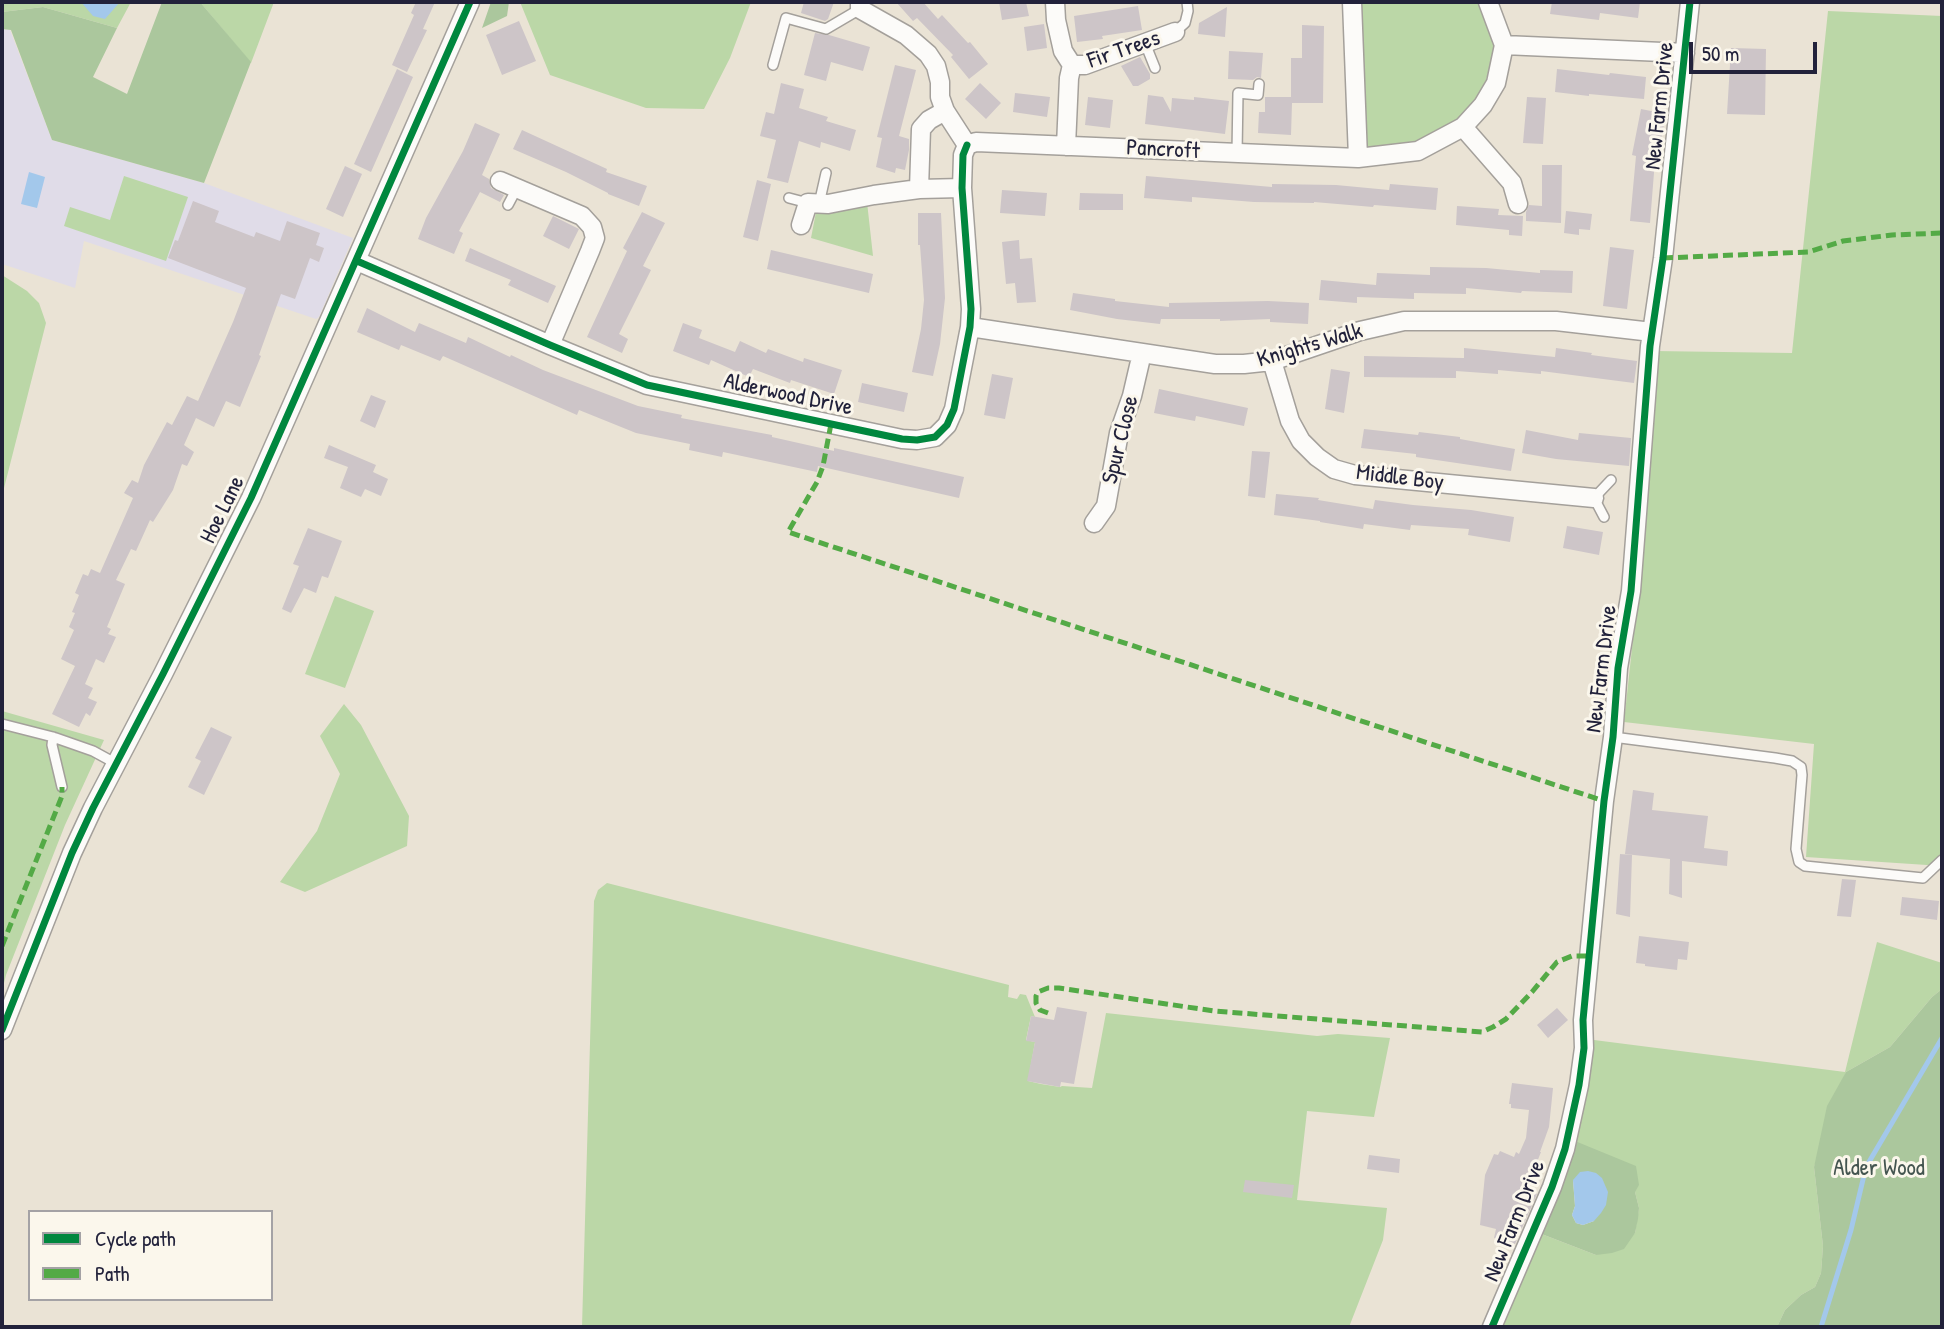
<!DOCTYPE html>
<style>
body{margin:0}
#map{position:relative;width:1944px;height:1329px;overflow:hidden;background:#eae3d5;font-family:"Patrick Hand",sans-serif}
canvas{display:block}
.frame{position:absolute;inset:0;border:4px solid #22223b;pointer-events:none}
.legend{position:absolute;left:28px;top:1210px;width:245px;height:91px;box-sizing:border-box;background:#fbf7ec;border:2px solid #a4a2a5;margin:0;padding:9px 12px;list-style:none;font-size:21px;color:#22223b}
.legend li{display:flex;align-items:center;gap:14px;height:35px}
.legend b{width:35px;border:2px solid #a4a2a5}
.scale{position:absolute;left:1689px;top:42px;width:128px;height:32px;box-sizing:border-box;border:4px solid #22223b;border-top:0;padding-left:9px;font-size:21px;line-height:24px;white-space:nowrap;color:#22223b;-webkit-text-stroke:5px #fbf7ec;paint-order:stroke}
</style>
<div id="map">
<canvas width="1944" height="1329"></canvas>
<div class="frame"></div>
<ul class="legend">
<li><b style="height:9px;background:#00873e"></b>Cycle path</li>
<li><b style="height:9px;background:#53aa46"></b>Path</li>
</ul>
<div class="scale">50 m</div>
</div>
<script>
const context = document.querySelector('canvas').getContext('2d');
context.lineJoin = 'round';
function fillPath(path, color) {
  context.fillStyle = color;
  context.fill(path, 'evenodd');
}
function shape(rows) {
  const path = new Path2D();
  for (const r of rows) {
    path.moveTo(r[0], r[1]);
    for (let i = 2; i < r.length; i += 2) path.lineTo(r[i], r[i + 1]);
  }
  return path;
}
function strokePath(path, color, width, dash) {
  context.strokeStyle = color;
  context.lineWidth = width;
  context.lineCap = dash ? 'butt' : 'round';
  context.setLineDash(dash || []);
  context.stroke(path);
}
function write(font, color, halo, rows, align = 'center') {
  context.font = font + ' "Patrick Hand",sans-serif';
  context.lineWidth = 6;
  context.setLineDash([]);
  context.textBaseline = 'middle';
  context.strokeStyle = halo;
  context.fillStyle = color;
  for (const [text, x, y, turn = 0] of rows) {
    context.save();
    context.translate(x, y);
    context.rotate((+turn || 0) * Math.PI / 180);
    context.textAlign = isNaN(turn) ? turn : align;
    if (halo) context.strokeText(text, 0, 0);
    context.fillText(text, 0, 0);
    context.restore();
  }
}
fillPath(shape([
 [2,29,10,30,52,140,204,183,353,238,319,317,316,319,84,241,75,288,2,264]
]), '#e0dce8');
fillPath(shape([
 [2,2,131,2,117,28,43,7,2,12],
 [200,2,274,2,251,63,250,62],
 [520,2,751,2,730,58,704,109,646,108,550,75],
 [1359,2,1480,2,1489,29,1493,44,1493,54,1486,80,1480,94,1461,119,1423,140,1401,146,1372,149,1367,146,1364,140],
 [1828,11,1942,16,1942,866,1806,857,1814,744,1624,722,1637,602,1654,351,1792,353],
 [124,176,188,197,166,261,64,226,70,207,110,220],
 [867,202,873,256,811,238,817,207],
 [2,275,27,291,39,303,46,323,2,496],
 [335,596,374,611,345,688,305,674],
 [344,704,361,725,409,816,407,846,305,892,280,882,317,831,340,774,320,736],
 [2,711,104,740,65,825,6,975,2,991],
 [607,883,1009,985,1008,997,1017,999,1020,994,1026,995,1035,1017,1031,1016,1026,1040,1035,1042,1028,1081,1041,1084,1060,1087,1062,1086,1092,1088,1106,1013,1317,1036,1338,1034,1390,1038,1374,1117,1307,1111,1297,1200,1387,1208,1383,1240,1349,1327,582,1327,594,901,598,890],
 [1877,942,1942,963,1942,989,1932,997,1890,1047,1846,1072,1814,1167,1823,1246,1821,1273,1815,1287,1801,1295,1785,1310,1777,1327,1500,1327,1539,1233,1596,1255,1635,1233,1639,1208,1635,1192,1575,1141,1590,1075,1594,1040,1845,1072]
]), '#bbd7a7');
fillPath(shape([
 [162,2,200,2,251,62,204,183,52,140,11,30,2,29,2,12,43,7,117,28,93,77,127,94],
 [491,2,509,2,507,16,482,28],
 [1942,989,1942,1327,1777,1327,1785,1310,1801,1295,1815,1287,1821,1273,1823,1246,1814,1167,1827,1106,1846,1072,1890,1047,1932,997],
 [1575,1141,1636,1166,1639,1185,1635,1192,1639,1208,1638,1219,1635,1233,1624,1249,1612,1253,1596,1255,1539,1233],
 [1573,1180,1594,1221,1583,1225,1576,1223,1572,1215,1575,1206]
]), '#abc79d');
fillPath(shape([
 [81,2,120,2,105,19,93,16],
 [29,172,45,177,37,208,21,204],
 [1588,1171,1596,1173,1602,1178,1608,1192,1606,1205,1601,1213,1594,1221,1583,1225,1576,1223,1572,1215,1575,1206,1573,1180,1580,1172]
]), '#a3c8eb');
strokePath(shape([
 [1821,1327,1851,1230,1866,1167,1942,1038]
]), '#a3c8eb', 5);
fillPath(shape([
 [416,2,435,2,423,29,427,30,407,72,392,65,414,15,411,13],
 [804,2,834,2,828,19,825,21,801,13],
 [896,2,923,2,938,19,942,15,968,43,970,42,988,64,969,79,951,57,953,55,917,18,913,21],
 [999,2,1026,2,1029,16,1002,20],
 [1552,2,1640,2,1638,18,1600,13,1599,20,1550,14],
 [1138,6,1142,30,1102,36,1103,39,1077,42,1074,16],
 [1227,7,1225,37,1198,34,1199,23],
 [519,21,536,61,502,75,486,35],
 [1044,24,1047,48,1027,51,1024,27],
 [1302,25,1324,26,1323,103,1292,103,1291,135,1258,133,1259,112,1265,112,1265,97,1291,97,1291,58,1302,58],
 [815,33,829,35,870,47,863,71,831,62,826,81,804,75],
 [1731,48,1766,49,1765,115,1727,114],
 [1229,51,1263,53,1261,78,1257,77,1253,80,1228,79],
 [1140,57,1150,74,1150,79,1138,86,1133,86,1121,66],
 [895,65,916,70,899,136,909,139,909,150,905,170,896,168,895,173,876,167,882,138,877,137],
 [397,69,413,77,371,172,354,164],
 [1557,69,1609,75,1610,73,1646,77,1644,99,1589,94,1589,96,1555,92],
 [781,83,804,89,799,108,828,117,826,121,856,130,850,151,821,142,820,148,799,141,788,183,767,178,776,140,760,136,766,112,774,114],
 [980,83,1001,103,986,119,965,99],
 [1015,93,1050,97,1047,117,1013,112],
 [1148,95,1163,97,1171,112,1172,98,1194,100,1194,97,1229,101,1225,134,1145,124],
 [1088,97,1113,100,1110,128,1085,125],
 [1527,97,1546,98,1543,144,1523,143],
 [1641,109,1666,114,1657,160,1655,160,1650,223,1630,221,1636,156,1632,155],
 [475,123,500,134,482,175,489,179,491,188,504,195,500,202,480,192,459,231,463,233,454,254,418,239,426,218,463,151],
 [522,130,607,169,606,172,647,186,639,206,608,194,608,193,566,172,513,149],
 [1542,165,1562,165,1561,223,1526,221,1526,212,1529,205,1542,206],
 [345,166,362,174,343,217,326,209],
 [1146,176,1272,187,1272,184,1336,185,1389,190,1390,184,1438,188,1436,210,1374,205,1373,207,1314,202,1314,203,1254,202,1192,197,1192,202,1144,198],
 [757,180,771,184,758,241,743,237],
 [1002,190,1047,193,1045,216,1000,213],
 [1080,193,1123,194,1123,210,1079,210],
 [193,201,219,211,215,222,254,237,256,232,280,241,287,221,320,233,316,245,324,248,319,262,310,258,295,299,281,294,259,355,261,356,240,407,226,401,214,427,196,418,184,445,194,452,187,466,182,464,173,490,153,522,150,520,136,551,131,549,116,580,125,584,107,627,111,629,108,634,116,637,104,663,96,659,85,684,93,688,88,698,97,702,90,716,86,713,79,727,52,714,75,666,61,659,74,630,69,627,75,613,72,612,79,595,75,593,83,574,88,576,91,569,100,573,133,498,124,493,132,480,138,483,144,465,167,422,172,425,187,396,198,401,233,322,246,288,168,258,175,240,178,241],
 [1457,206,1499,209,1498,215,1523,216,1522,236,1509,235,1509,230,1456,225],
 [1566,211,1592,214,1590,230,1579,229,1579,235,1564,233],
 [642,212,665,223,643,266,651,270,619,334,628,339,622,353,587,337,627,251,623,248],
 [918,213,941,213,945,298,940,344,933,376,912,372,921,329,924,300,920,245,918,245],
 [553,216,579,229,569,249,543,236],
 [1019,240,1020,259,1032,258,1036,302,1017,303,1015,283,1006,284,1002,242],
 [1610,247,1634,250,1627,309,1603,306],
 [470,248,556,286,548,303,508,285,511,280,465,261],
 [771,250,873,274,869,293,767,269],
 [1430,267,1486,268,1540,273,1540,270,1573,271,1572,293,1522,291,1521,293,1466,288,1466,294,1414,293,1414,299,1357,297,1357,303,1319,300,1321,280,1376,285,1377,273,1430,275],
 [1073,293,1115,299,1115,301,1169,307,1169,303,1268,301,1309,303,1308,324,1270,322,1270,319,1220,321,1220,319,1161,319,1160,324,1117,319,1070,310],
 [367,308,415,332,419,323,466,343,468,337,510,357,511,355,543,370,638,406,682,415,681,418,772,435,772,437,834,451,834,448,964,477,959,498,818,466,817,472,723,452,722,457,689,450,690,444,636,433,579,410,577,415,443,356,440,361,401,345,399,350,357,332],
 [683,323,702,330,699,338,735,352,740,341,766,353,768,349,803,362,804,358,842,370,834,394,791,380,790,383,753,369,749,377,711,360,709,365,673,351],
 [1464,348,1555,357,1556,348,1592,353,1591,355,1637,361,1634,383,1541,371,1541,374,1498,370,1498,374,1456,371,1456,378,1364,377,1364,356,1464,358],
 [1331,369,1350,372,1344,413,1325,409],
 [992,374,1013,378,1005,419,984,415],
 [862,383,908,393,904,412,858,402],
 [1159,389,1248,408,1244,426,1196,416,1195,421,1154,413],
 [371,395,386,401,375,428,360,421],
 [1364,429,1418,435,1419,432,1460,437,1460,439,1515,449,1511,471,1416,457,1416,454,1361,448],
 [1526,430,1578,440,1579,433,1631,438,1629,466,1556,459,1522,453],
 [329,445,376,465,373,472,388,479,381,496,365,489,361,497,340,488,348,467,324,458],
 [1252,451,1270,452,1265,498,1248,496],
 [1276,494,1319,498,1318,500,1373,509,1375,500,1413,505,1471,510,1514,517,1510,542,1468,535,1469,529,1411,525,1410,530,1364,524,1363,529,1320,522,1320,521,1274,515],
 [1567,526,1603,532,1599,555,1563,548],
 [308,528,342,541,328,578,322,576,316,593,304,588,291,613,282,609,299,566,293,564],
 [211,727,232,737,204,795,188,787,201,761,195,758],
 [1633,790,1654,793,1652,810,1708,816,1704,848,1728,851,1727,866,1682,861,1682,898,1669,894,1670,859,1625,854],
 [1620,854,1632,855,1630,917,1616,914],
 [1842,879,1856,880,1851,917,1837,916],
 [1902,897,1939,901,1937,920,1900,915],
 [1639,936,1689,942,1687,960,1678,959,1677,970,1645,966,1645,964,1636,963],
 [1057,1007,1087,1012,1074,1084,1061,1082,1060,1087,1027,1081,1035,1042,1026,1041,1031,1016,1054,1020],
 [1557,1008,1568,1020,1548,1038,1537,1025],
 [1512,1083,1553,1088,1549,1127,1540,1152,1541,1152,1537,1162,1539,1163,1528,1190,1537,1194,1515,1244,1494,1238,1496,1229,1480,1225,1485,1175,1494,1154,1498,1155,1500,1151,1514,1157,1516,1152,1519,1154,1526,1138,1529,1110,1511,1108,1511,1104,1509,1104],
 [1369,1155,1400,1159,1399,1173,1367,1169],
 [1245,1180,1294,1185,1292,1198,1243,1192]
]), '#cdc5c8');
const service = shape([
 [1175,32,1185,23,1188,11,1187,2],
 [1145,43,1155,68],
 [773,65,786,18,826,29,860,9],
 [1237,153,1238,93,1258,95,1259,84],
 [789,198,808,203],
 [819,204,826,173],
 [508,205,517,188],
 [1604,517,1594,498,1611,480],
 [2,724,53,737,93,751,115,763],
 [53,737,52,745,62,787],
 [1613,737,1775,758,1792,761,1801,767,1802,775,1796,849,1799,862,1805,866,1923,878,1942,860]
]);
const minor = shape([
 [860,2,860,9,906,35,928,54,936,66,940,82,940,97,945,111,967,145],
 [1055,2,1056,20,1063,51,1072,65,1085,65,1175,32],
 [1352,2,1358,158],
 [1504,45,1685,53],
 [945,111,929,120,921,129,919,189,962,188],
 [1463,127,1512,183,1518,204],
 [967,145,976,142,1358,158,1418,151,1463,127,1483,105,1496,83,1504,45,1488,2],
 [1066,146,1069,78,1072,65],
 [500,181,582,216,592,227,595,238,590,251,550,345],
 [801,225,808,203,828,204,874,195,919,189],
 [357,261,550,345,647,385,902,439,917,440,935,437,947,425,954,409,970,327,971,309,962,188,963,155,967,145],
 [970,327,1215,364,1244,364,1272,361,1360,331,1404,321,1556,321,1652,332],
 [1272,361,1290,421,1301,441,1317,457,1334,469,1355,475,1594,498],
 [1094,523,1106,506,1119,433,1132,396,1142,353],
 [2,1030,72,853,93,808,163,674,251,498,470,2],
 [1492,1327,1552,1187,1565,1149,1579,1085,1584,1048,1583,1020,1604,801,1613,737,1618,668,1631,591,1650,346,1663,258,1690,2]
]);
strokePath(service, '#a4a09b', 12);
strokePath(minor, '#a4a09b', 21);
strokePath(service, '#fcfbf9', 9);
strokePath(minor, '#fcfbf9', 18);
strokePath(shape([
 [1663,258,1808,252,1843,241,1892,235,1942,233],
 [831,424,823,466,817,482,788,532,1604,801],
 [2,946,62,796,62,787],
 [1048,1013,1040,1010,1036,1003,1036,996,1038,992,1048,988,1059,988,1214,1011,1482,1032,1493,1027,1506,1019,1532,992,1557,962,1572,956,1590,956]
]), '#53aa46', 5, [10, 5]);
strokePath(shape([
 [357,261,550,345,647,385,902,439,917,440,935,437,947,425,954,409,970,327,971,309,962,188,963,155,967,145],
 [2,1030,72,853,93,808,163,674,251,498,470,2],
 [1492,1327,1552,1187,1565,1149,1579,1085,1584,1048,1583,1020,1604,801,1613,737,1618,668,1631,591,1650,346,1663,258,1690,2]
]), '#00873e', 7);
write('23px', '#22223b', '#fbf7ec', [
 ["Fir Trees",1124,50,-19],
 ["New Farm Drive",1660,106,-84],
 ["Pancroft",1163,150,3],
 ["Knights Walk",1310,346,-16],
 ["Alderwood Drive",788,395,12],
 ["Spur Close",1121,440,-76],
 ["Middle Boy",1400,478,7],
 ["Hoe Lane",223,510,-64],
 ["New Farm Drive",1602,669,-83],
 ["New Farm Drive",1515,1221,-68]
]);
write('23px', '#445550', '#fbf7ec', [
 ["Alder Wood",1879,1169]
]);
</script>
